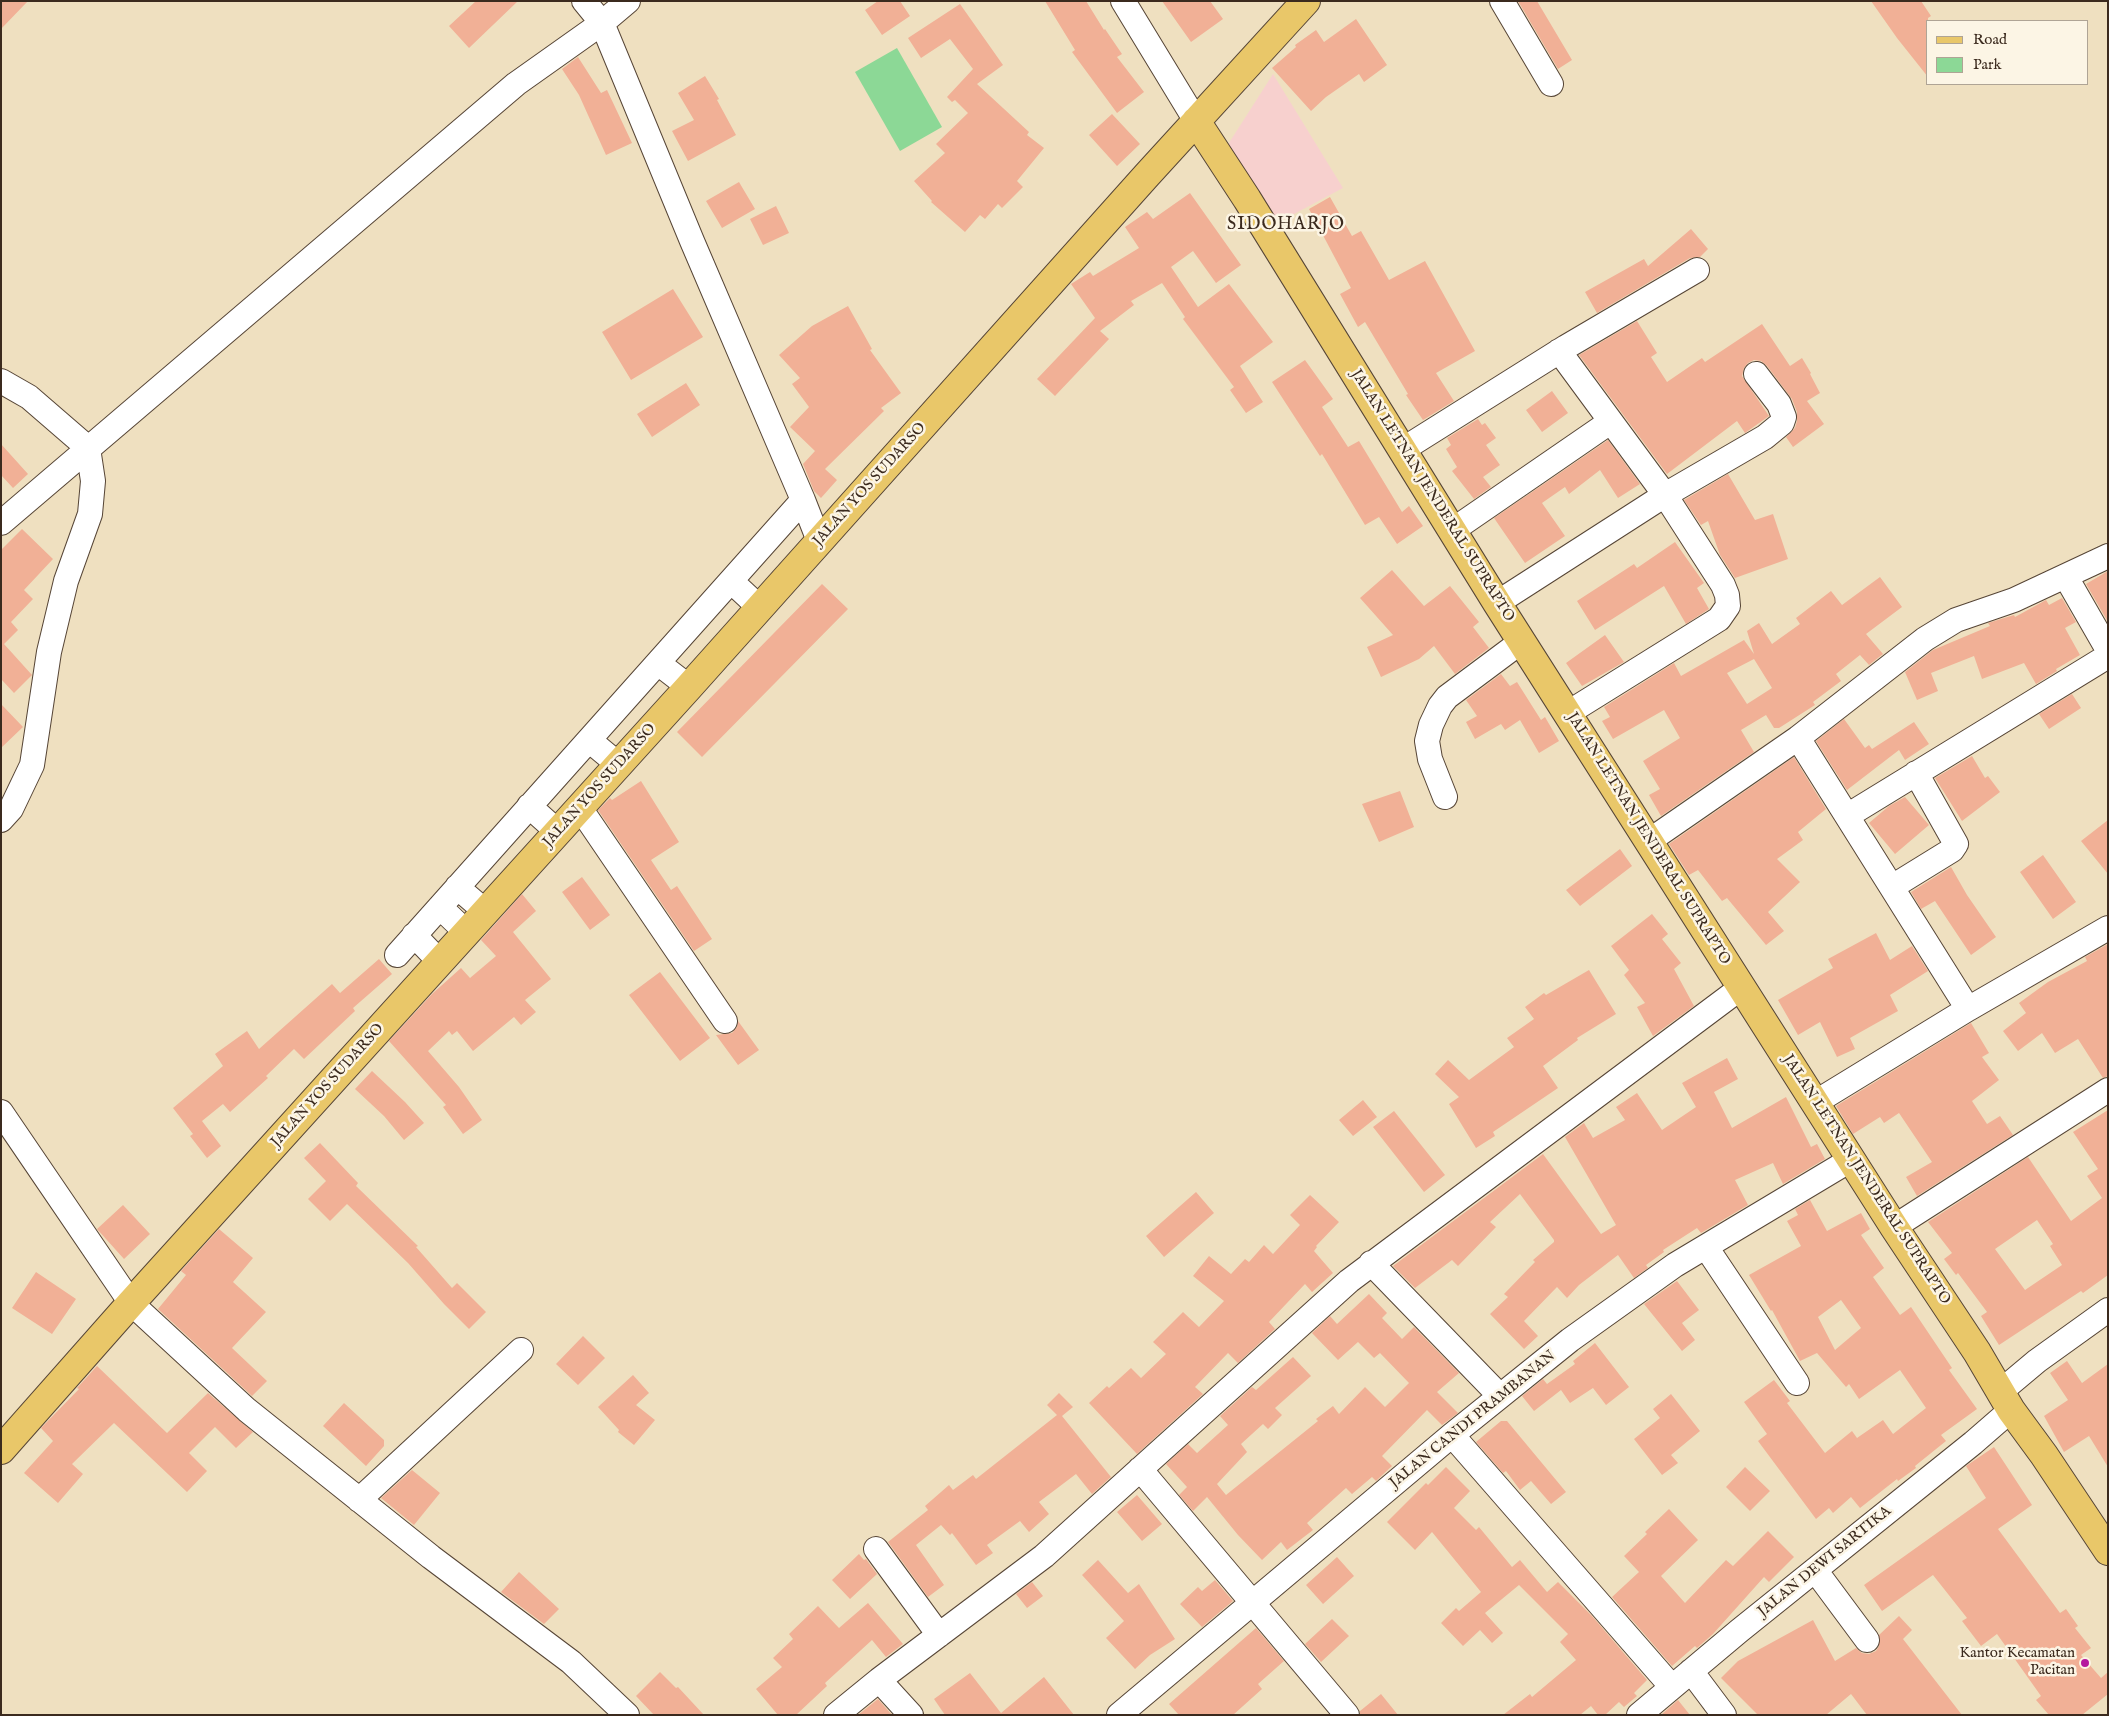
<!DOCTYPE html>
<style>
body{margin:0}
#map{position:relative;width:2109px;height:1716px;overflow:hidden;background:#efe0c0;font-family:"IM FELL English",serif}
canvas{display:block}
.frame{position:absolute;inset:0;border:2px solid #3b2a1e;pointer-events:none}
.legend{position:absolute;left:1926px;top:20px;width:162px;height:65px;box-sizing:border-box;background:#fcf5e5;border:1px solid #afa495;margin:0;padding:6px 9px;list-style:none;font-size:15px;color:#3b2a1e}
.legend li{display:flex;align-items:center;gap:10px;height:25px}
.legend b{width:25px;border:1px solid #afa495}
</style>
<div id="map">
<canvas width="2109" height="1716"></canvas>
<div class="frame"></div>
<ul class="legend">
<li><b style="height:6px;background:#e9c769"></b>Road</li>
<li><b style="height:14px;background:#8cd896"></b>Park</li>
</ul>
</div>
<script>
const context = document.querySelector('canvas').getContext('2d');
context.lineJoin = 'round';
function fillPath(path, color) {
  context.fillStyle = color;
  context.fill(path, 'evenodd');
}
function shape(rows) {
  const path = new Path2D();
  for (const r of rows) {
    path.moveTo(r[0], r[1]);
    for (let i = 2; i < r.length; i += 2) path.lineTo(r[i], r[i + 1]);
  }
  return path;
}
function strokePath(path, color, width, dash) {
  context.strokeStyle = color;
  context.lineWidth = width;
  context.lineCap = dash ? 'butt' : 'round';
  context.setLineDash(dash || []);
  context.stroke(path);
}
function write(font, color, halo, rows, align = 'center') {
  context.font = font + ' "IM FELL English",serif';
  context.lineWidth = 5;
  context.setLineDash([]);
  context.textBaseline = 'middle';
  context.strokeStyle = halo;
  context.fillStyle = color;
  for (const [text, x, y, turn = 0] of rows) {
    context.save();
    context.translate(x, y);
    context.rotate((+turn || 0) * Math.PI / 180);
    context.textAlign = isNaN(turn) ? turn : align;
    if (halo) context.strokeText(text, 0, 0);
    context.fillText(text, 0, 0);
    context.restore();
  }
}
fillPath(shape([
 [1273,74,1343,188,1277,223,1227,146]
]), '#f7d0ce');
fillPath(shape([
 [897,48,942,127,900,151,855,72]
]), '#8cd896');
fillPath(shape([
 [1,1,28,1,1,29],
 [476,1,518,1,469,48,449,26],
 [878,1,900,1,910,16,882,35,865,10],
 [1045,1,1086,1,1104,30,1105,29,1122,54,1117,57,1144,92,1117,113,1072,52,1075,50],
 [1162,1,1210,1,1223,19,1191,42],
 [1518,1,1537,1,1572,60,1558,69],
 [1871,1,1921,1,1931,16,1928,18,1928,77,1897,38],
 [960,4,1003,65,977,84,1029,132,1027,135,1044,148,1017,181,1023,187,1002,208,998,204,985,219,980,215,965,232,931,202,932,201,914,181,945,153,936,144,968,113,955,100,952,102,947,97,973,69,950,39,921,58,908,38],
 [1356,19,1387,65,1364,82,1359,74,1326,97,1311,111,1272,68,1296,47,1295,45,1316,30,1324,42],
 [578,57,601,93,607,90,632,143,606,155,579,95,562,69],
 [705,76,719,99,717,100,736,135,688,161,672,131,694,120,678,93],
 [1112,114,1140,144,1117,166,1089,135],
 [739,182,755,209,722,228,706,201],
 [1190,193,1241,265,1216,283,1193,251,1171,267,1198,307,1229,284,1273,342,1240,366,1263,402,1246,413,1230,390,1234,387,1183,319,1185,317,1162,283,1131,301,1134,305,1100,331,1109,339,1055,396,1037,379,1095,318,1071,284,1090,272,1093,276,1139,248,1125,227,1147,212,1153,219],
 [1330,197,1352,236,1361,231,1389,280,1425,261,1475,351,1436,373,1454,401,1423,420,1406,395,1408,394,1365,322,1358,327,1340,294,1351,288,1309,209],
 [776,206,789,233,763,245,750,219],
 [1691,229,1708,249,1700,257,1690,258,1597,313,1585,292,1644,259,1648,266],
 [673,289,703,337,631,380,602,332],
 [848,306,872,349,870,350,901,393,881,408,884,411,825,469,837,480,821,498,814,491,803,464,815,451,790,427,809,407,792,384,800,378,779,355,812,326],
 [1637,321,1657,353,1651,357,1667,382,1702,358,1705,362,1762,324,1790,366,1802,358,1811,373,1810,374,1820,393,1807,401,1824,424,1793,447,1786,437,1795,428,1797,421,1797,412,1792,399,1767,366,1761,361,1754,360,1748,363,1744,368,1742,376,1769,416,1745,433,1737,421,1667,474,1579,355],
 [1305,360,1333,399,1322,407,1348,447,1359,441,1402,512,1409,506,1423,526,1397,544,1379,517,1365,525,1322,454,1320,456,1272,382],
 [686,383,700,405,652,437,637,414],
 [1552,391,1568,413,1542,432,1526,410],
 [1478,419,1482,425,1485,423,1496,438,1486,445,1500,465,1483,477,1491,487,1474,499,1452,471,1457,467,1446,449,1451,445,1447,438],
 [1608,440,1640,484,1618,498,1600,470,1569,494,1565,487,1542,503,1565,536,1525,563,1494,518],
 [1,444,28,474,13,488,1,475],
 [1728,474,1755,520,1773,514,1788,559,1735,578,1720,555,1708,521,1701,525,1684,500],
 [22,529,53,559,24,590,33,599,11,622,18,630,4,644,32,675,14,693,1,679,1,550],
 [1675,542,1704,583,1697,588,1709,609,1686,624,1664,586,1595,630,1577,601,1634,564,1637,568],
 [1392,570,1424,606,1450,586,1479,622,1473,627,1489,648,1455,674,1434,646,1419,659,1381,677,1367,647,1393,635,1360,598],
 [2108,571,2108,622,2086,584],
 [1880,577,1902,607,1866,634,1883,654,1869,665,1860,655,1836,674,1841,681,1813,702,1815,705,1779,728,1774,728,1766,715,1741,730,1754,752,1661,816,1649,795,1660,789,1643,761,1680,738,1664,710,1613,739,1602,721,1610,717,1604,707,1674,663,1681,676,1744,640,1754,654,1747,631,1759,623,1772,644,1800,624,1796,618,1831,591,1842,605],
 [1754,659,1772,688,1747,704,1727,673],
 [822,584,848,609,702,757,677,732],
 [2062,598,2076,622,2065,628,2080,655,2056,669,2057,671,2036,684,2024,663,1982,679,1974,656,1931,673,1938,691,1917,700,1905,672,1933,650,1990,626,1988,623,2014,615,2015,617,2046,600,2049,605],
 [1605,635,1624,662,1582,686,1566,663],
 [1501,674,1510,686,1517,682,1541,720,1545,717,1559,741,1539,753,1520,720,1505,730,1501,724,1475,739,1466,722,1477,716,1466,700],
 [2072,694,2081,708,2049,729,2039,714],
 [1,704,23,727,1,748],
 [1844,719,1865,748,1869,745,1872,749,1914,722,1929,744,1905,760,1899,750,1847,790,1816,741],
 [1972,756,1985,778,1988,776,2000,792,1962,821,1935,778],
 [1794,757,1826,809,1798,832,1803,840,1777,859,1800,882,1768,912,1784,931,1766,945,1727,898,1722,901,1698,870,1689,875,1669,844],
 [641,781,679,842,651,860,671,890,677,886,712,939,694,951,598,810,610,798,612,800],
 [1400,791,1414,827,1379,842,1362,804],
 [1905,797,1929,825,1895,854,1869,823,1889,806],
 [2108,820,2108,874,2081,841],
 [1620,849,1632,866,1580,906,1566,890],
 [2043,855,2076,902,2053,919,2020,872],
 [1951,867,1967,895,1996,937,1971,955,1935,901,1921,909,1911,892],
 [582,877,610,915,590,930,562,892],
 [522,894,536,911,513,932,551,979,525,1000,536,1012,521,1025,514,1017,473,1051,457,1031,452,1035,449,1031,428,1051,459,1087,482,1120,463,1134,443,1107,446,1105,389,1041,432,994,461,968,470,978,496,956,481,940],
 [1652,914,1668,934,1662,939,1681,963,1674,969,1694,1006,1653,1036,1637,1007,1645,1003,1624,975,1629,970,1611,946],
 [1876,933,1890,960,1912,946,1928,971,1890,995,1898,1011,1850,1038,1855,1049,1837,1057,1820,1022,1798,1035,1778,1000,1833,968,1828,959],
 [2108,944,2108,1076,2103,1078,2078,1039,2055,1053,2042,1033,2018,1051,2003,1031,2026,1013,2019,1003,2048,982,2087,961,2085,957],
 [379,959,392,974,353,1008,355,1011,304,1059,294,1049,266,1076,268,1078,230,1112,223,1104,202,1121,221,1146,207,1158,190,1136,193,1134,173,1108,223,1066,215,1054,247,1031,259,1049,332,984,340,993],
 [1589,970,1616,1014,1577,1038,1578,1040,1543,1066,1558,1088,1493,1132,1495,1136,1476,1148,1449,1104,1459,1097,1435,1074,1448,1060,1469,1080,1514,1047,1507,1038,1534,1019,1525,1007,1544,993,1546,995],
 [660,972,710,1038,680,1061,629,995],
 [738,1021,759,1050,738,1065,716,1035,732,1033,737,1027],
 [1971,1023,1989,1053,1982,1057,1999,1080,1972,1101,1987,1124,2000,1116,2013,1135,1917,1196,1906,1177,1932,1162,1899,1113,1884,1123,1880,1117,1853,1134,1836,1106],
 [1727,1058,1738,1079,1714,1092,1732,1128,1786,1097,1811,1147,1817,1144,1825,1159,1783,1184,1773,1163,1735,1180,1748,1205,1701,1233,1697,1228,1663,1250,1664,1252,1646,1265,1648,1268,1634,1278,1618,1255,1579,1285,1567,1298,1557,1287,1524,1321,1538,1336,1524,1349,1490,1314,1508,1297,1504,1294,1535,1262,1533,1260,1554,1242,1554,1240,1520,1194,1490,1222,1496,1227,1458,1266,1452,1260,1415,1288,1393,1266,1543,1154,1601,1234,1616,1225,1565,1137,1584,1123,1593,1138,1625,1120,1616,1107,1637,1093,1662,1130,1696,1107,1682,1083],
 [372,1071,405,1102,424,1123,404,1140,384,1116,355,1089],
 [1363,1100,1377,1117,1353,1136,1339,1120],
 [2108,1110,2108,1275,2083,1293,2081,1291,1999,1345,1981,1316,1987,1312,1958,1273,1956,1275,1944,1259,1952,1253,1928,1222,2028,1157,2071,1221,2102,1198,2087,1176,2098,1169,2073,1132],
 [2037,1220,2053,1244,2050,1246,2062,1265,2025,1290,1995,1249],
 [1394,1111,1445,1175,1424,1192,1373,1127],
 [320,1143,358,1183,356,1186,418,1246,416,1247,452,1288,457,1283,486,1312,469,1329,444,1304,408,1263,347,1204,330,1221,308,1199,326,1181,304,1158],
 [1196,1192,1214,1213,1164,1257,1146,1236],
 [1310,1195,1339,1222,1316,1246,1317,1247,1314,1251,1333,1273,1312,1292,1305,1284,1269,1322,1275,1329,1238,1363,1228,1353,1195,1387,1203,1394,1137,1454,1089,1403,1107,1386,1109,1388,1131,1368,1141,1378,1166,1354,1153,1342,1183,1312,1199,1327,1224,1301,1193,1276,1209,1256,1231,1274,1245,1259,1249,1262,1264,1245,1273,1254,1300,1225,1290,1215],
 [1810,1200,1827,1231,1861,1213,1870,1229,1861,1235,1884,1268,1873,1277,1900,1315,1911,1307,1952,1368,1949,1370,1977,1409,1941,1435,1946,1441,1915,1466,1916,1468,1898,1481,1897,1479,1860,1508,1851,1497,1833,1513,1829,1508,1816,1519,1758,1441,1767,1434,1744,1402,1774,1380,1790,1401,1787,1403,1825,1453,1852,1431,1857,1438,1883,1420,1893,1434,1926,1408,1900,1370,1859,1399,1849,1384,1846,1387,1817,1353,1800,1361,1772,1310,1771,1311,1749,1275,1801,1246,1787,1221,1798,1215,1795,1209],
 [1841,1300,1861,1328,1835,1350,1818,1317],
 [123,1205,150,1234,124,1259,97,1229],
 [219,1229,253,1258,233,1282,266,1312,232,1348,267,1381,252,1396,158,1309,186,1275,181,1271],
 [36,1272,76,1299,52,1334,12,1308],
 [1677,1281,1699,1310,1682,1323,1695,1340,1682,1351,1644,1304],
 [1369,1294,1387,1313,1382,1318,1402,1339,1414,1327,1459,1373,1437,1392,1458,1413,1442,1425,1427,1410,1382,1456,1392,1466,1376,1481,1372,1477,1352,1494,1346,1488,1307,1523,1313,1530,1287,1550,1281,1542,1262,1560,1238,1535,1207,1497,1193,1511,1179,1495,1187,1487,1166,1464,1188,1444,1197,1453,1228,1425,1220,1416,1252,1387,1256,1390,1293,1357,1311,1376,1275,1408,1282,1415,1268,1429,1263,1424,1241,1444,1247,1452,1217,1484,1226,1495,1318,1421,1316,1419,1333,1406,1339,1414,1365,1387,1385,1407,1409,1383,1380,1353,1374,1358,1358,1342,1338,1360,1312,1333,1330,1316,1337,1324],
 [583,1336,605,1358,578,1385,556,1364],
 [1595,1343,1629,1387,1606,1405,1593,1388,1570,1403,1561,1390,1534,1411,1522,1396,1543,1379,1547,1384,1575,1364,1573,1361],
 [2067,1361,2082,1383,2108,1364,2108,1467,2089,1436,2064,1452,2044,1416,2068,1400,2050,1373],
 [97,1366,167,1433,208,1393,253,1432,236,1448,215,1427,189,1453,207,1471,187,1492,114,1423,72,1464,83,1474,58,1503,24,1473,53,1441,41,1428,79,1389,77,1388],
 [633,1375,649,1393,636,1405,655,1420,634,1445,618,1432,619,1430,598,1407],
 [1059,1393,1073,1407,1062,1416,1111,1477,1092,1494,1076,1474,1039,1502,1049,1514,1029,1532,1020,1521,987,1545,993,1553,976,1565,952,1533,950,1535,941,1525,916,1545,944,1585,928,1597,888,1542,928,1510,925,1506,949,1485,953,1490,973,1475,976,1479,1057,1415,1047,1405],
 [1671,1394,1700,1431,1671,1455,1678,1463,1662,1475,1634,1439,1660,1418,1653,1409],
 [344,1403,384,1440,384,1446,366,1466,323,1426],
 [1501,1421,1507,1421,1566,1492,1551,1504,1531,1481,1520,1490,1506,1471,1503,1473,1476,1442],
 [1994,1447,2032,1505,1998,1529,2060,1613,2066,1609,2078,1626,2075,1628,2091,1648,2081,1655,2101,1678,2108,1672,2108,1694,2082,1715,2049,1715,2036,1700,2041,1696,1997,1634,1981,1646,1962,1621,1967,1618,1933,1575,1882,1611,1864,1585,1986,1498,1966,1466],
 [1446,1467,1470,1491,1454,1508,1476,1530,1479,1527,1512,1567,1520,1560,1547,1592,1558,1582,1592,1616,1647,1680,1634,1693,1637,1696,1624,1707,1619,1702,1605,1715,1598,1715,1591,1706,1580,1715,1503,1715,1530,1694,1532,1697,1576,1660,1560,1642,1568,1634,1519,1585,1485,1613,1503,1633,1492,1643,1480,1630,1463,1646,1441,1623,1456,1608,1459,1611,1481,1592,1432,1532,1415,1550,1387,1522,1426,1483,1428,1485],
 [1745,1467,1770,1491,1750,1511,1726,1487],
 [412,1470,440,1493,414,1525,381,1498],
 [1137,1495,1162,1524,1142,1541,1117,1512],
 [1669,1509,1698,1540,1661,1576,1685,1603,1726,1560,1733,1566,1768,1531,1794,1557,1769,1582,1764,1577,1713,1634,1697,1648,1695,1646,1672,1666,1612,1597,1639,1572,1624,1556,1647,1534,1645,1532],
 [859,1554,864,1560,866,1559,877,1574,850,1599,832,1580],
 [1337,1557,1354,1576,1323,1604,1306,1585],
 [1098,1560,1128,1593,1139,1584,1175,1639,1150,1655,1135,1669,1106,1638,1124,1621,1082,1575],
 [519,1572,559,1609,544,1624,501,1592],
 [1215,1580,1233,1601,1202,1627,1180,1604,1198,1587,1202,1591],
 [1032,1582,1043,1596,1027,1608,1016,1594],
 [868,1603,903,1644,886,1657,872,1640,825,1683,827,1686,796,1715,778,1715,756,1689,782,1667,773,1658,793,1639,789,1634,818,1606,839,1628],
 [1899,1616,1912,1630,1903,1639,1962,1715,1867,1715,1851,1694,1826,1715,1758,1715,1721,1678,1738,1661,1813,1620,1835,1661,1856,1648,1862,1653,1869,1654,1876,1651,1879,1646,1879,1635],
 [1332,1619,1349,1636,1321,1662,1305,1644],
 [1256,1628,1284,1661,1258,1684,1262,1689,1233,1715,1179,1715,1169,1704],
 [660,1672,676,1688,678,1687,704,1715,654,1715,636,1696],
 [970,1673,1001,1713,1044,1677,1074,1715,945,1715,934,1699],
 [1381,1694,1398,1715,1360,1715,1360,1711],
 [878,1699,892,1715,858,1715],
 [1678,1700,1690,1715,1661,1715]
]), '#f1b096');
const minor = shape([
 [584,1,602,23,692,241,803,500,819,541],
 [1123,1,1196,121],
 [1502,1,1551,84],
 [1,381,29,397,88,448,93,481,90,514,66,581,49,652,32,765,11,809,1,820],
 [1402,450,1566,347,1697,270],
 [1,523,516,84,602,23,628,1],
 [1453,530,1610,422],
 [2066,577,2108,650],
 [731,581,760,608],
 [1497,603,1665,495,1559,351],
 [658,663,689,687],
 [1568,713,1719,619,1728,606,1727,595,1723,585,1665,495,1765,437,1782,423,1784,417,1779,404,1756,374],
 [1798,738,1968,1009],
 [589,740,619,765],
 [1445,797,1430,759,1427,741,1431,725,1440,706,1447,697,1522,641],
 [529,806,558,832],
 [580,808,725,1021],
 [1847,816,2108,656],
 [1649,841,1798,738,1925,639,1956,620,2014,600,2108,556],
 [457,887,486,912],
 [1892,887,1952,850,1956,844,1916,773],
 [440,907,467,933],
 [414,935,440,962],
 [397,955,803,500],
 [1816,1102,1968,1009,2108,928],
 [1,1112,131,1303,247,1410,431,1557,571,1662,627,1715],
 [1894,1227,2108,1090],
 [1706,1247,1797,1383],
 [1371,1263,1500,1396],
 [2000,1392,2037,1361,2108,1310],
 [1452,1435,1672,1687],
 [1140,1469,1347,1715],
 [359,1500,521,1350],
 [876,1549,939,1635],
 [1815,1570,1867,1640],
 [1691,1671,1724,1715],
 [879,1680,911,1715],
 [836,1715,879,1680,1044,1556,1349,1281,1742,987],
 [1119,1715,1452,1435,1570,1340,1675,1265,1852,1159],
 [1639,1715,1739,1631,1973,1443,2011,1410]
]);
const major = shape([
 [1196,121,1247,199,1497,603,1894,1227,1977,1352,2011,1410,2044,1455,2108,1551],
 [1,1450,131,1303,689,687,1147,175,1306,1]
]);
strokePath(minor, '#564536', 26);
strokePath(major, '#564536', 30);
strokePath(minor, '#fff', 24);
strokePath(major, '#e9c769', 28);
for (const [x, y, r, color] of [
 [2085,1663,5,"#b5179e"]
]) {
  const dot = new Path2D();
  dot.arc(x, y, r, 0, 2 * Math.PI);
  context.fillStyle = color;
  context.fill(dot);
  strokePath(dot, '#fcf5e5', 2);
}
write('15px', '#3b2a1e', '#fcf5e5', [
 ["JALAN YOS SUDARSO",870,485,-48],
 ["JALAN LETNAN JENDERAL SUPRAPTO",1432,496,58],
 ["JALAN YOS SUDARSO",600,786,-48],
 ["JALAN LETNAN JENDERAL SUPRAPTO",1648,839,58],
 ["JALAN YOS SUDARSO",328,1086,-48],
 ["JALAN LETNAN JENDERAL SUPRAPTO",1866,1180,57],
 ["JALAN CANDI PRAMBANAN",1473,1420,-39],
 ["JALAN DEWI SARTIKA",1825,1562,-39]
]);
write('15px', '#3b2a1e', '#fcf5e5', [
 ["Kantor Kecamatan",2075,1654],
 ["Pacitan",2075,1671]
], 'right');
context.letterSpacing = '1px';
write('18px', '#3b2a1e', '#fcf5e5', [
 ["SIDOHARJO",1286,225]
]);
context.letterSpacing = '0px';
</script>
